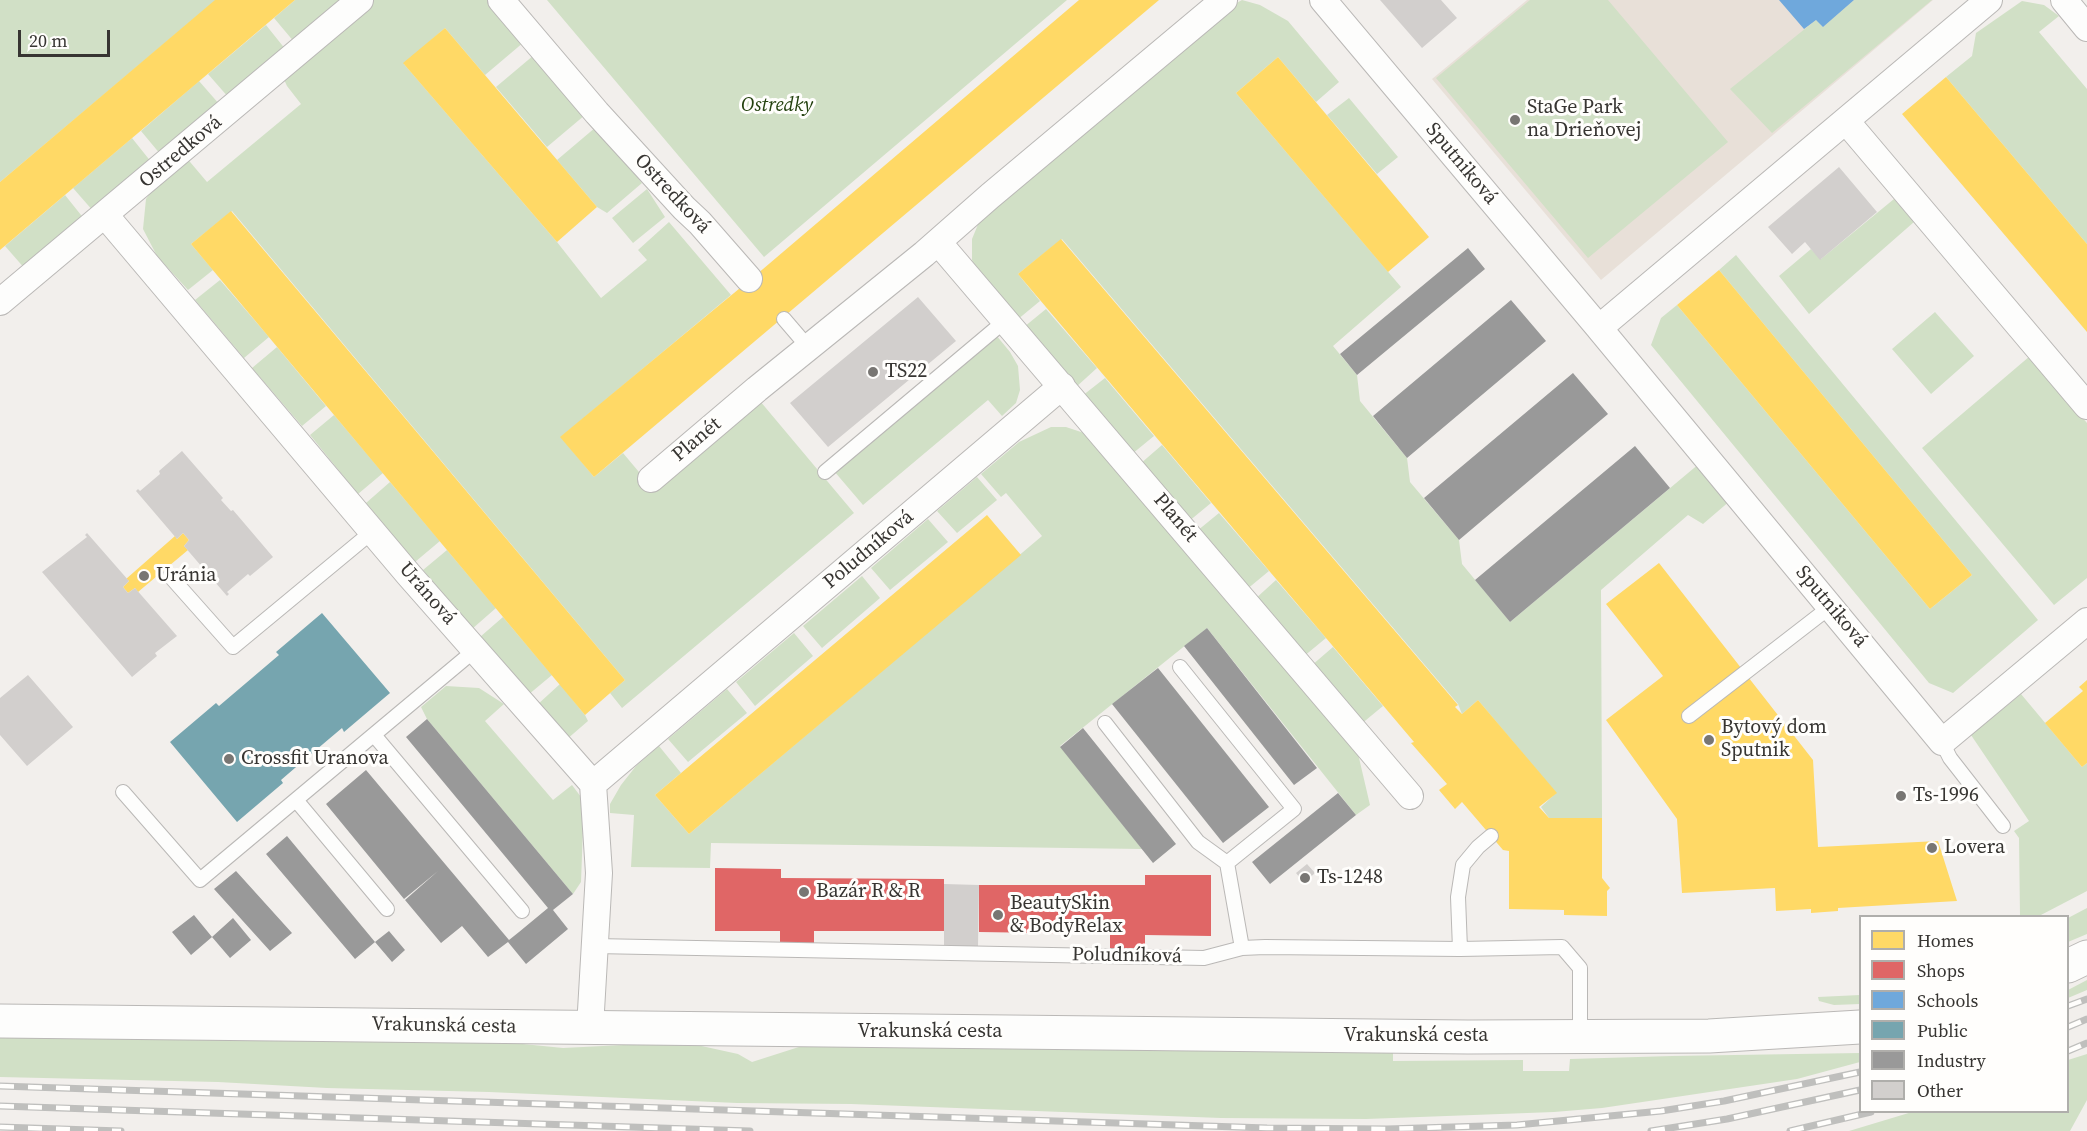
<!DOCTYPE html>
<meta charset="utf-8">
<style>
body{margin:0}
#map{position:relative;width:2087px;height:1131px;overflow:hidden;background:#f2efec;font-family:"Source Serif 4",serif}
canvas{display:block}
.legend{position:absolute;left:1859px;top:915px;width:210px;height:198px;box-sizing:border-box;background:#fffefc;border:2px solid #afaeab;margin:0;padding:8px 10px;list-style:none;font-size:18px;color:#373532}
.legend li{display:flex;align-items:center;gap:12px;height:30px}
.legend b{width:30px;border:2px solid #afaeab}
.scale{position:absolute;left:18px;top:30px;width:92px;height:27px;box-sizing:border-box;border:3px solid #373532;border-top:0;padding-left:8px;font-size:18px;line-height:21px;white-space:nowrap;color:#373532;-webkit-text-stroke:4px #fffefc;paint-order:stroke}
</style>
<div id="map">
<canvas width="2087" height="1131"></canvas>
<ul class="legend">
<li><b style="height:16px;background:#ffd966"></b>Homes</li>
<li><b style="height:16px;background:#e06666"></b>Shops</li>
<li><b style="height:16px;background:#6fa8dc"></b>Schools</li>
<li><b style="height:16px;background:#76a5af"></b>Public</li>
<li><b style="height:16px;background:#999"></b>Industry</li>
<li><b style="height:16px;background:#d2cfcd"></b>Other</li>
</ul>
<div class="scale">20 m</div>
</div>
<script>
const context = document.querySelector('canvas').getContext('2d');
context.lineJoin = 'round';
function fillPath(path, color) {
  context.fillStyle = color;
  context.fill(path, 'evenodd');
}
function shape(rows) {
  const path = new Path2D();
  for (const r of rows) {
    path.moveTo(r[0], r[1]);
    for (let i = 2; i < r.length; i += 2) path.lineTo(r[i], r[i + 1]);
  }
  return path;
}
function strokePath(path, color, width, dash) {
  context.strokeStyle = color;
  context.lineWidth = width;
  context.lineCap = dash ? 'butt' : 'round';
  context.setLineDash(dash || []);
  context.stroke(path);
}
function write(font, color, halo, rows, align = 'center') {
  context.font = font + ' "Source Serif 4",serif';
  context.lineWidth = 6;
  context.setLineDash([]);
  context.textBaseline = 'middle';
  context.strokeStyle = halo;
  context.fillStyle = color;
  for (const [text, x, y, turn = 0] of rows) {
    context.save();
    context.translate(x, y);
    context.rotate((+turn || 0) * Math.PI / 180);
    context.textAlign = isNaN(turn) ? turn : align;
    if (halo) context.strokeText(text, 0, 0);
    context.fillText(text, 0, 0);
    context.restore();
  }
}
fillPath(shape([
 [1527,0,1933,0,1601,280,1432,79]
]), '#e8e0d8');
fillPath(shape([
 [0,0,216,0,0,182],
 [295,0,345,0,295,43,274,18],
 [367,0,488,0,524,42,485,75,445,28,404,64,557,242,601,298,647,260,638,250,669,222,731,295,561,437,594,477,623,453,644,478,641,482,651,493,760,401,854,513,622,708,610,693,625,680,232,211,191,244,213,270,188,290,157,256,143,229,146,199,164,173,185,156,207,182,301,104,287,86,281,73],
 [547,0,1067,0,764,257],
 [1242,0,1260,5,1288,21,1339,82,1316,102,1278,57,1236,93,1401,287,1333,346,1357,375,1360,401,1407,458,1410,482,1459,540,1462,564,1510,622,1700,463,1731,500,1703,524,1688,515,1601,590,1602,818,1549,818,1541,807,1556,793,1478,700,1462,714,1458,704,1062,239,1018,274,1040,301,1017,320,980,277,972,260,972,239,979,222,1215,15],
 [1530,0,1608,0,1728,142,1588,258,1436,78],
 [1854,0,1932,0,1772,133,1730,89,1816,20,1823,27],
 [2022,1,2044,5,2059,16,2039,32,2087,89,2087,244,1946,77,1972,56,1976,33],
 [266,25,286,50,229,98,208,74],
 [534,55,585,115,547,147,496,87],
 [199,81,220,105,161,155,141,131],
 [1349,98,1398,157,1377,174,1327,115],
 [596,127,642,183,607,213,597,207,557,160],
 [132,138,152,163,94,212,73,188],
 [647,189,665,217,633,243,612,218],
 [65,195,85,220,26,270,5,246],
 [1894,199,1914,222,1809,314,1779,276,1811,249,1821,259],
 [1736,255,2038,620,1953,693,1929,683,1651,345,1661,318,1677,305,1930,609,1972,575,1719,270],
 [220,280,269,337,244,358,195,300],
 [1046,309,1097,368,1075,388,1024,327],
 [1935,312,1974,356,1931,394,1892,349],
 [996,335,1010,352,1018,366,1020,390,1016,403,1002,416,988,400,863,505,834,471],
 [277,347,326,406,302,426,252,368],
 [2030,356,2087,423,2087,578,2054,605,1922,448],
 [1105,378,1154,436,1132,454,1082,396],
 [334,415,383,473,358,494,310,435],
 [1051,427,1066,427,1087,434,1356,745,1370,805,1356,815,1207,628,1060,746,1142,849,711,843,710,868,631,867,634,815,610,813,610,804,621,785,636,766,659,746,681,773,655,795,689,834,1042,536,1006,493,1001,497,981,474,1019,442],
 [1162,445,1211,503,1188,522,1140,464],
 [977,477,997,500,957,533,937,511],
 [390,482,440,541,415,562,366,503],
 [1219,513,1269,571,1246,590,1197,531],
 [928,519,948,542,890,590,871,568],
 [447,550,496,608,472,629,423,570],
 [862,576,880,598,822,648,803,626],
 [1276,580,1326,638,1303,657,1254,600],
 [503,617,552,675,528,695,480,637],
 [794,633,813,656,755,706,736,682],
 [1333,647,1383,706,1360,725,1311,666],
 [560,684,585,715,588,721,566,740,537,705],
 [446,686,479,688,504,704,485,721,553,800,572,785,584,801,581,882,573,894,427,719,421,707],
 [727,689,747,713,688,762,668,739],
 [2021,694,2082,767,2087,763,2087,891,2039,916,2020,916,2019,838,2014,831,2029,821,1971,735],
 [2087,908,2087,934,2068,942,2068,918],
 [2087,980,2087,990,2068,998,2068,990],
 [1860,995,1860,1004,1834,1005,1819,1001,1818,997],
 [0,1036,453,1042,523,1044,563,1048,643,1044,697,1045,738,1054,752,1062,802,1046,1393,1052,1393,1061,1523,1060,1523,1071,1569,1071,1570,1059,1672,1056,1860,1053,1860,1062,1797,1079,1602,1108,1554,1112,1366,1119,1221,1118,851,1104,737,1103,489,1092,327,1088,218,1082,0,1077],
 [2087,1054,2087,1100,2070,1131,1849,1131,1912,1112,2068,1112,2068,1060]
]), '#d1e0c6');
fillPath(shape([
 [215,0,295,0,0,250,0,182],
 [1079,0,1159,0,594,477,560,437,763,269],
 [445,28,597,207,557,242,403,63],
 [1278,57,1429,237,1388,272,1236,93],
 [1946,77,2087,244,2087,332,1902,114],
 [231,211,625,680,585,715,191,244],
 [1061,239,1458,705,1455,707,1462,714,1478,700,1557,793,1539,807,1549,818,1602,818,1602,878,1610,888,1607,891,1607,916,1564,915,1564,910,1509,909,1509,851,1503,850,1462,802,1455,809,1439,790,1447,784,1411,743,1414,742,1018,274],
 [1719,270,1972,575,1930,609,1677,305],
 [987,515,1021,555,689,834,655,795],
 [183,533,189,540,184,546,188,550,138,592,135,588,128,593,123,587,129,581,126,579,175,536,177,539],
 [1659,563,1813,760,1818,847,1938,841,1957,901,1838,908,1838,911,1811,913,1811,909,1776,911,1775,888,1682,893,1677,819,1606,720,1663,676,1606,604],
 [2087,680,2087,763,2082,767,2045,723,2083,691,2079,687]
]), '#ffd966');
fillPath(shape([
 [715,868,781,869,781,878,944,879,944,931,814,931,814,943,780,943,780,931,715,931],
 [1145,875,1211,875,1211,936,1145,935,1145,948,1110,948,1110,934,979,932,979,885,1145,885]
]), '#e06666');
fillPath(shape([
 [1779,0,1854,0,1823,27,1816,20,1804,29]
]), '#6fa8dc');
fillPath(shape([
 [322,613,390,693,344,732,342,728,310,755,281,780,283,783,237,822,170,742,216,703,219,706,279,655,276,652]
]), '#76a5af');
fillPath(shape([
 [1468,248,1485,269,1357,375,1340,354],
 [1511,300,1546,341,1407,458,1373,416],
 [1573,373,1608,414,1459,540,1424,498],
 [1635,446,1670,488,1510,622,1475,580],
 [1207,628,1317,768,1294,785,1184,646],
 [1158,668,1269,807,1223,843,1112,704],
 [427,719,573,894,553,910,568,929,526,964,508,942,488,957,462,926,441,943,405,900,438,871,404,899,326,804,366,770,509,940,519,932,548,908,406,737],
 [1083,728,1176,844,1153,863,1060,747],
 [1338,793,1356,815,1270,884,1252,862],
 [287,836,375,942,355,959,266,854],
 [236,871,292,933,270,951,214,889],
 [194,915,212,937,191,955,172,932],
 [233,918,251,940,230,958,212,937],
 [389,931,405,950,392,962,375,942]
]), '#999');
fillPath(shape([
 [1380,0,1441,0,1457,18,1422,48],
 [1839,167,1877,212,1820,260,1805,242,1792,254,1768,227],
 [918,297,956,341,828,447,790,403],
 [182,451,223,498,221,500,231,511,233,510,273,557,250,576,248,574,227,592,229,594,227,596,184,546,189,540,183,533,177,539,136,491,138,489,140,491,160,474,159,471],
 [87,533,129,581,123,587,128,593,135,588,177,636,155,653,157,656,132,677,42,572,87,537,85,535],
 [28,675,73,727,27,766,0,735,0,698],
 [1902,789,1908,796,1900,803,1894,795],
 [1307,864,1315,873,1304,883,1296,873],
 [944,884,979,885,978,946,944,946]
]), '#d2cfcd');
const lane = shape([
 [784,319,808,347],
 [825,472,1006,320],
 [170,576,233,647,373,531],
 [1180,667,1294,809,1227,863,1242,948],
 [1689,716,1830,607],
 [1105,723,1198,842,1227,863],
 [374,735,522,911],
 [1942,742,1950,758,2003,826],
 [123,792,200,880,475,650],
 [296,800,387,909],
 [595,946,1204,958,1242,948,1265,947,1460,949,1562,947,1580,968,1580,1036],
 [1460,949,1458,897,1463,865,1478,847,1491,836]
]);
const street = shape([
 [501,0,597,113,684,208,700,223,749,279],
 [1323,0,1599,328],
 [1989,0,1599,328,1942,742,2087,621],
 [2064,0,2087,28],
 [1846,121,2087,406],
 [105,215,409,575,593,784,599,873,590,1028],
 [938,242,1410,796],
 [0,302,360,0],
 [651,479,757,389,924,254,990,196,1224,0],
 [593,784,1062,386]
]);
const secondary = shape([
 [2068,966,2087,957],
 [0,1021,1468,1037,1709,1036,1860,1027]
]);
strokePath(lane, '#bab8b6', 16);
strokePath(street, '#bab8b6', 28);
strokePath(secondary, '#bab8b6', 35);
strokePath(lane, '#fdfdfc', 14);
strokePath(street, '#fdfdfc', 26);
strokePath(secondary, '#fdfdfc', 33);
const rail = shape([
 [2068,1006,2087,999],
 [2068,1027,2087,1019],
 [2068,1051,2087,1043],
 [0,1086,1267,1128,1387,1129,1517,1125,1661,1111,1724,1101,1860,1072],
 [0,1106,750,1131],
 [0,1127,121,1131],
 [1651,1131,1727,1119,1860,1090],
 [1790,1131,1871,1112]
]);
strokePath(rail, '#bfbfbd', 7);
strokePath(rail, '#fffefc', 4.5, [14]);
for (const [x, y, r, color] of [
 [1515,120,6,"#787673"],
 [873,372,6,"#787673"],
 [144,576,6,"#787673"],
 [1709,740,6,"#787673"],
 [229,759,6,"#787673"],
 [1901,796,6,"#787673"],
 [1932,848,6,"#787673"],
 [1305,878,6,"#787673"],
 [804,892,6,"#787673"],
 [998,915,6,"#787673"]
]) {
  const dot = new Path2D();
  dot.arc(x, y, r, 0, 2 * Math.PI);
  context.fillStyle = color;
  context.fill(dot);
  strokePath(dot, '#fffefc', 2);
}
write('italic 20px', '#23410e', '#fffefc', [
 ["Ostredky",777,106]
]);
write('20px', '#373532', '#fffefc', [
 ["StaGe Park",1527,108],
 ["na Drieňovej",1527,131],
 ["TS22",885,372],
 ["Uránia",156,576],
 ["Bytový dom",1721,728],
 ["Sputnik",1721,751],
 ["Crossfit Uranova",241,759],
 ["Ts-1996",1913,796],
 ["Lovera",1944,848],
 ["Ts-1248",1317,878],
 ["Bazár R & R",816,892],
 ["BeautySkin",1010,904],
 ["& BodyRelax",1010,927]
], 'left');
write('20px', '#373532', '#fffefc', [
 ["Ostredková",181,152,-40],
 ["Sputniková",1461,164,50],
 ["Ostredková",672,194,47],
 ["Planét",697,440,-40],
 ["Planét",1175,518,50],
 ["Poludníková",869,550,-40],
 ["Uránová",427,594,49],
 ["Sputniková",1831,607,50],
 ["Poludníková",1127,956,1],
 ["Vrakunská cesta",444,1026,1],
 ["Vrakunská cesta",930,1032],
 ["Vrakunská cesta",1416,1036]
]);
</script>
